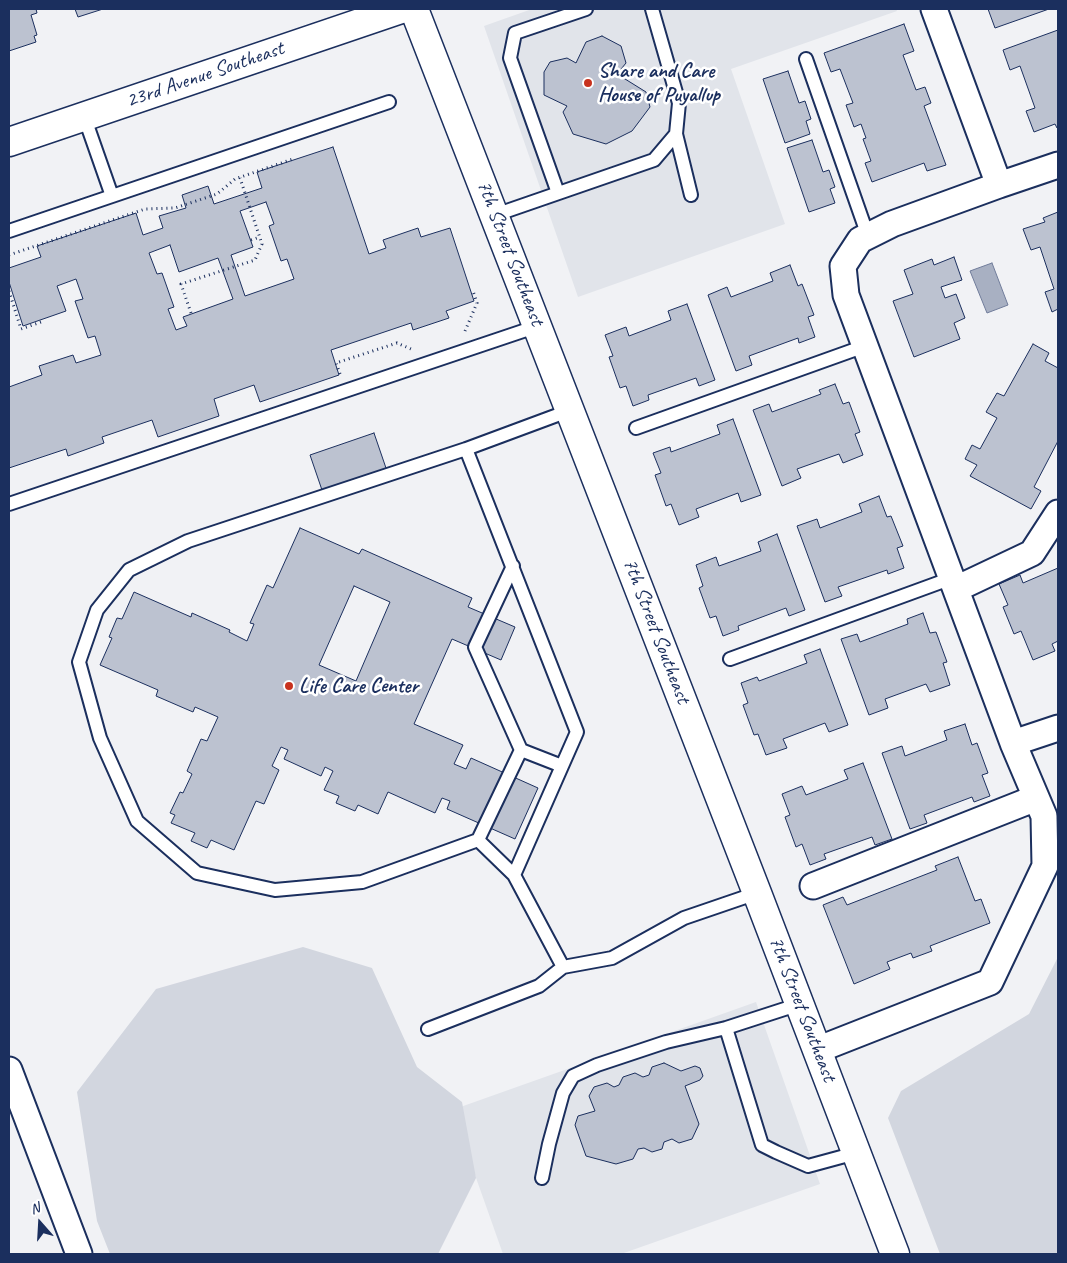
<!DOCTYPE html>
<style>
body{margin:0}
#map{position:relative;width:1067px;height:1263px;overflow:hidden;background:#f1f2f5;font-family:Caveat,sans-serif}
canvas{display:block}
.frame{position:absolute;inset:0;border:10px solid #1b2f5e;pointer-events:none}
.north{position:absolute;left:15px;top:1198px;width:50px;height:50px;-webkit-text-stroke:4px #fff;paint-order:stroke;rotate:341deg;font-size:14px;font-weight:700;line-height:20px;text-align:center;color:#1b2f5e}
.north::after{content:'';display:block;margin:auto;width:18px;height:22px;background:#1b2f5e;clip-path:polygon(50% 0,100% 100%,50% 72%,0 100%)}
</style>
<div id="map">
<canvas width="1067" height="1263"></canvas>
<div class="frame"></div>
<div class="north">N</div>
</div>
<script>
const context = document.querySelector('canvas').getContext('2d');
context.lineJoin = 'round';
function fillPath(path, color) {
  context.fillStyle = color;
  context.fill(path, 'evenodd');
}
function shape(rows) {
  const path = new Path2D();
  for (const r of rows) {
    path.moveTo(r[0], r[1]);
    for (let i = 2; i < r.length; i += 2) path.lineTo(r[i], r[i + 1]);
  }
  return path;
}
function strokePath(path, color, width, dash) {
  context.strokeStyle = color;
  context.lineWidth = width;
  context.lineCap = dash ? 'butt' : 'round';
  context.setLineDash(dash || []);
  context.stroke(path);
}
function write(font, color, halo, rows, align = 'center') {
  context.font = font + ' Caveat,sans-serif';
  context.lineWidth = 5;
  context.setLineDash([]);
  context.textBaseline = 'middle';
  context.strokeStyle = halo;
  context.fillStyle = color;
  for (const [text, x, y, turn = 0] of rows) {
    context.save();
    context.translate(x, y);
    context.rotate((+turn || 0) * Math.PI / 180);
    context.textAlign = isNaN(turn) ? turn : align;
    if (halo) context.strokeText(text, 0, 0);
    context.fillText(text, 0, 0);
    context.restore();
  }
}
fillPath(shape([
 [532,9,896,9,897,11,731,69,785,224,578,297,484,26],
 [756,1002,820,1184,621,1254,503,1254,452,1110]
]), '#e1e4ea');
fillPath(shape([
 [303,947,372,968,417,1067,462,1102,476,1178,438,1254,110,1254,97,1221,77,1092,156,989],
 [1058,957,1058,1254,940,1254,888,1118,901,1091,1029,1014]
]), '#d2d6df');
const water = shape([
 [992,263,1008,305,987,313,970,271,992,263]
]);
fillPath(water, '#a8b0c2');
strokePath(water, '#707c9a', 1);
const building = shape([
 [9,9,36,9,37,13,31,15,37,35,34,36,36,42,9,51,9,9],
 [75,9,103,9,78,17,75,9],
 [988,9,1049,9,995,28,988,9],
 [904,24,914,51,903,55,916,90,925,87,931,103,924,106,946,165,927,171,924,163,872,182,865,163,871,161,863,139,866,138,861,124,854,127,846,105,853,103,840,69,831,72,824,53,904,24],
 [1058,30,1058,128,1057,128,1055,124,1034,132,1026,111,1035,108,1020,66,1010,70,1003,50,1058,30],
 [602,36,621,46,626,63,617,74,646,92,650,107,632,131,606,144,573,134,563,112,567,106,544,95,544,72,550,62,567,58,576,63,586,42,602,36],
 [788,71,799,103,805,101,811,119,806,121,810,134,785,143,763,79,788,71],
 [812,140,823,172,829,170,835,187,830,189,835,203,809,212,787,148,812,140],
 [333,147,369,254,386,248,383,240,418,228,421,237,450,228,474,301,446,311,449,318,413,330,411,323,331,350,339,375,260,402,254,385,214,399,219,416,158,437,152,420,102,437,104,443,68,456,66,449,9,468,9,387,42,375,39,366,73,355,76,363,101,355,95,336,88,338,75,301,83,299,76,279,57,286,66,311,23,326,9,282,9,268,41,257,37,246,136,213,143,235,163,228,159,216,186,208,182,195,208,186,214,204,262,188,257,172,333,147],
 [266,202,274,224,269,226,281,261,287,259,294,279,245,296,231,255,253,247,240,211,266,202],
 [170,245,179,272,218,258,233,299,183,317,187,326,176,330,168,309,174,307,162,273,157,274,149,253,170,245],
 [1058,212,1058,309,1052,312,1045,292,1054,289,1040,247,1031,250,1023,229,1045,222,1043,218,1058,212],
 [954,257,962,280,941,287,945,298,956,294,965,318,954,323,960,339,914,357,893,301,913,294,904,270,932,259,934,265,954,257],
 [790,265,798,286,802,284,814,315,808,317,815,337,799,343,798,338,749,356,752,365,736,371,708,295,727,287,731,297,773,281,770,273,790,265],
 [687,304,715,380,699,386,696,378,648,395,649,400,633,406,626,386,620,388,609,357,613,356,605,335,626,327,629,336,671,320,668,311,687,304],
 [1033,344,1049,353,1045,361,1058,368,1058,441,1034,487,1041,491,1031,509,970,476,977,465,965,459,972,445,980,449,997,418,986,412,997,393,1004,396,1033,344],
 [835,384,843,404,849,402,860,432,855,434,863,455,843,463,839,454,797,469,801,478,782,486,753,410,769,404,772,412,821,394,819,390,835,384],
 [733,419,761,495,741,502,738,493,696,509,699,517,679,525,671,504,666,506,655,475,661,473,653,453,670,447,671,452,720,434,717,425,733,419],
 [374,433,387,471,323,493,310,455,374,433],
 [879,496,887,517,891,516,903,546,897,548,904,568,888,574,887,570,838,587,842,596,825,602,797,526,817,519,820,528,862,512,859,504,879,496],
 [300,528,359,554,362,549,472,598,468,607,515,627,501,660,452,639,414,724,463,745,454,764,466,769,471,758,538,788,515,839,447,809,450,801,442,798,435,813,388,792,378,814,358,805,355,811,336,803,339,796,324,790,333,771,325,767,321,776,284,759,288,750,281,747,272,766,279,770,264,804,256,801,234,850,211,840,207,848,191,841,195,833,171,823,175,815,170,813,180,792,183,793,192,774,187,771,201,739,207,741,218,717,195,707,193,712,156,696,158,690,100,665,112,638,109,637,117,618,122,619,134,592,191,617,192,613,230,630,229,632,247,641,254,624,250,623,267,585,273,588,300,528],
 [354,586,390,602,356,681,319,665,354,586],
 [777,534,805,610,789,616,786,608,738,626,739,630,723,636,716,616,710,618,699,588,703,586,696,565,716,557,719,566,761,551,758,542,777,534],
 [1058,568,1058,641,1052,644,1055,651,1033,660,1021,631,1014,634,1003,607,1008,605,999,584,1020,575,1023,583,1058,568],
 [923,613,930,633,936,632,947,662,943,663,950,685,930,692,926,684,885,699,888,708,869,715,841,639,857,634,860,642,908,624,907,619,923,613],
 [820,649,848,725,829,732,825,723,783,739,787,748,766,755,758,734,754,735,743,705,748,703,741,683,757,677,759,681,807,663,804,655,820,649],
 [965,724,972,745,977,743,988,773,982,775,990,796,974,802,972,797,924,815,927,823,910,829,882,753,902,746,905,756,947,740,944,731,965,724],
 [863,763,892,839,875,845,872,837,824,854,826,859,810,865,802,844,796,847,785,817,790,815,782,794,802,786,806,795,848,779,844,770,863,763],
 [958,857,975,901,981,899,990,923,930,946,932,951,913,958,911,953,887,962,890,969,854,984,823,905,843,897,847,905,937,870,935,866,958,857],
 [664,1063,681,1071,695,1066,700,1068,703,1076,700,1080,685,1086,699,1124,692,1139,679,1143,672,1139,664,1142,662,1149,652,1152,644,1148,638,1149,633,1159,616,1164,586,1156,575,1125,578,1116,595,1111,589,1096,594,1087,607,1083,614,1087,619,1085,623,1077,635,1073,643,1077,649,1075,652,1067,664,1063]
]);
fillPath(building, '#bcc2d0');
strokePath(building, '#1b2f5e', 1);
const lane = shape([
 [806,59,868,236],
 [84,116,112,196],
 [676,134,691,195],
 [558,193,510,58,515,33,586,9],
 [495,215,654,160,676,134,679,103,652,9],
 [9,231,389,102],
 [636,428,865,346],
 [466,449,188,541,129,570,97,610,79,662,100,738,137,821,197,873,275,890,362,882,478,840,521,750,475,647,513,566],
 [9,504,538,326],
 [730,659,952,578],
 [521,750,562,766,577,732,466,449,571,410],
 [562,766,514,875,563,967,612,958,684,918,757,893],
 [478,840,514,875],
 [726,1028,762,1145,776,1152,808,1166,856,1153],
 [428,1029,539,986,563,967],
 [542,1178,549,1144,563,1093,573,1076,597,1065,666,1042,726,1028,800,1004]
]);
const street = shape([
 [999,185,1058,165],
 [956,589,1032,553,1058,513],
 [1013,743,1058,728],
 [813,886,1036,798],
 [817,1050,990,982,1045,866,1044,816,1013,743,846,295,843,266,860,240,892,224,999,185,934,9],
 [9,1070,79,1254]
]);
const secondary = shape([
 [414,9,757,893,895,1254],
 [9,142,401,9]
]);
strokePath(lane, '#1b2f5e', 16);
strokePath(street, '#1b2f5e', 29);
strokePath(secondary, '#1b2f5e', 31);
strokePath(shape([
 [251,240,260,237],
 [9,255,145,209,175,208,217,194,235,179,293,159],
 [9,291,21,329,41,322],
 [191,313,181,284,255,260,262,244,240,178],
 [465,331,477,303,473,291],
 [340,374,336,363,397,343,411,349]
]), '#1b2f5e', 3, [1, 4]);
strokePath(lane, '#fff', 12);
strokePath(street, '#fff', 25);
strokePath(secondary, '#fff', 28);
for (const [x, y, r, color] of [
 [588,83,5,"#c8321e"],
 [289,686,5,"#c8321e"]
]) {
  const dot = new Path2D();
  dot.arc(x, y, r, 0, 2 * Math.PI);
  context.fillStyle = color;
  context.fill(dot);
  strokePath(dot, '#fff', 2);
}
write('bold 21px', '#1b2f5e', '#fff', [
 ["Share and Care",598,71],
 ["House of Puyallup",598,95],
 ["Life Care Center",299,686]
], 'left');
write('21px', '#1b2f5e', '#fff', [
 ["23rd Avenue Southeast",205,75,-19],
 ["7th Street Southeast",510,253,69],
 ["7th Street Southeast",656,631,69],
 ["7th Street Southeast",802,1009,69]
]);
</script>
